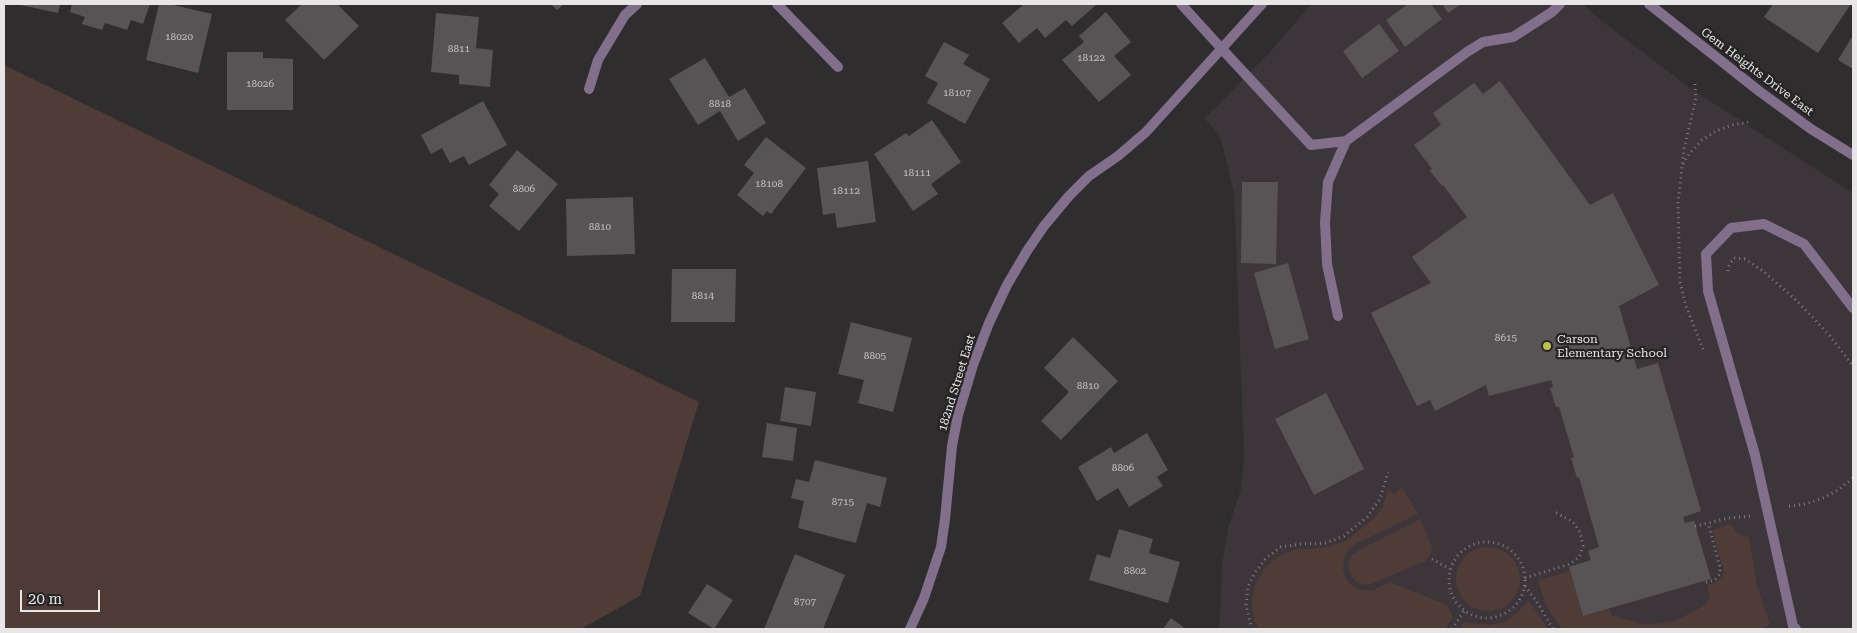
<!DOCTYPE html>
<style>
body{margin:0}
#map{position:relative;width:1857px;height:633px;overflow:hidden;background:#2f2d2e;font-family:"Roboto Serif",serif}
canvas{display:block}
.frame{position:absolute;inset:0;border:5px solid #e7e5e6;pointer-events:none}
.scale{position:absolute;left:20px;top:590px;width:80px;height:22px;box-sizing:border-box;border:2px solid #e7e5e6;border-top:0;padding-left:6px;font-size:15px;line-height:18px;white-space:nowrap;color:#e7e5e6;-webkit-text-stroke:4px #252324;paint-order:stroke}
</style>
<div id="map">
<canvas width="1857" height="633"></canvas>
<div class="frame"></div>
<div class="scale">20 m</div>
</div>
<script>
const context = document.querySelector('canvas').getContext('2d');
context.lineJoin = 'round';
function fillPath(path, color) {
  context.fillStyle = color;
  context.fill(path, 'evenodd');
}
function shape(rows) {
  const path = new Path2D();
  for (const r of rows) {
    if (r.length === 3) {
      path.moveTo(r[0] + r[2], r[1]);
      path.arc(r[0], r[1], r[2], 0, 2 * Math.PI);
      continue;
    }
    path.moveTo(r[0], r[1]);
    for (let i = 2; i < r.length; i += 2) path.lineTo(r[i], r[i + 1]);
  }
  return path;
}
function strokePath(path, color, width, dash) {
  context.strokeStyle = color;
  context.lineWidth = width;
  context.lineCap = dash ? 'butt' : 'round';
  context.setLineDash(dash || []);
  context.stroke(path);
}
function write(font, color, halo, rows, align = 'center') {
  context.font = font + ' "Roboto Serif",serif';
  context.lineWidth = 4.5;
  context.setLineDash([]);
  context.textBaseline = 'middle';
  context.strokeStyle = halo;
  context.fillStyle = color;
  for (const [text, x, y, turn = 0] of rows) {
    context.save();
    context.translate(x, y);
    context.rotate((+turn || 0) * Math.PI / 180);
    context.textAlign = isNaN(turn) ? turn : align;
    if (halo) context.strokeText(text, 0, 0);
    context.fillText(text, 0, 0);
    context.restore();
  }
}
fillPath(shape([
 [1311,4,1583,4,1602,21,1690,88,1853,193,1853,629,1219,629,1222,564,1228,528,1241,489,1244,455,1234,193,1221,140,1210,124,1204,119,1271,51]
]), '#3c353a');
fillPath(shape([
 [4,65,699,402,640,596,581,629,4,629],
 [1402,487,1418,514,1354,545,1348,551,1344,559,1343,571,1346,580,1353,586,1362,590,1373,590,1390,582,1447,605,1453,617,1445,629,1259,629,1254,620,1252,602,1255,585,1264,569,1277,557,1293,550,1329,547,1345,541,1360,530,1373,519,1383,506,1388,490,1394,494],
 [1420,519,1432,548,1430,556,1425,561,1374,583,1366,585,1358,583,1352,577,1349,570,1349,562,1352,555,1359,550],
 [1731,524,1736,532,1749,537,1757,586,1770,625,1761,629,1562,629,1547,608,1538,581,1570,571,1583,616,1609,609,1612,616,1644,624,1663,623,1677,620,1703,606,1710,598,1707,585,1717,582,1722,577,1724,571,1712,530],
 [1488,579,32],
 [1529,601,1548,629,1459,629,1463,622,1489,625,1504,622,1517,613]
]), '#4f3c37');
fillPath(shape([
 [16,4,60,4,58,13],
 [72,4,150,4,143,24,131,20,127,30,105,23,102,30,82,24,85,17,70,12],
 [159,4,169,4,212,14,198,73,146,60],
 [302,4,337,4,359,26,324,60,285,20],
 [551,4,564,4,557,10],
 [1022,4,1096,4,1096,5,1072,26,1066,20,1045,38,1037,28,1019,43,1002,23,1023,5],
 [1408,4,1431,4,1442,19,1405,47,1386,20],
 [1442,4,1461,4,1448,13],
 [1773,4,1851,4,1818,53,1764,17],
 [1106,12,1131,42,1114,56,1131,75,1099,102,1062,60,1084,42,1079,36],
 [436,13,479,17,476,48,493,50,490,87,459,84,459,75,431,72],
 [1379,24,1399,51,1362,78,1343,51],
 [1853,35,1853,69,1838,60],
 [944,42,969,55,963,64,990,79,965,124,927,103,938,83,925,76],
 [227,52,263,52,263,58,293,59,293,110,227,110],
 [705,58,729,97,745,88,766,123,738,141,720,111,698,125,669,79],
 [1500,81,1590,205,1613,193,1659,285,1619,306,1637,369,1658,363,1701,511,1683,517,1685,523,1694,521,1711,579,1583,616,1569,567,1591,560,1588,551,1599,547,1579,477,1577,478,1571,458,1574,457,1559,407,1556,407,1550,388,1553,387,1551,380,1489,396,1486,385,1435,411,1430,400,1417,406,1371,313,1431,283,1412,257,1467,217,1443,185,1442,186,1430,171,1432,169,1414,145,1441,125,1433,113,1474,83,1483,94],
 [483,101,507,145,469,165,464,156,450,163,442,148,431,154,421,135],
 [932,120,961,162,931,184,938,194,913,211,874,154,906,133,909,136],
 [766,137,806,168,771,214,767,211,763,216,737,195,754,173,744,165],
 [517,150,558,184,519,231,489,206,499,194,489,185],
 [868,161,876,222,837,228,835,213,823,215,817,168],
 [1242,182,1278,182,1276,264,1241,263],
 [633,197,635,254,567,256,566,199],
 [1288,263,1309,339,1275,349,1254,273],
 [672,269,736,269,735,322,671,322],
 [851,322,912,338,893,412,858,403,864,380,838,374],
 [1073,337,1118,381,1061,440,1041,421,1069,392,1044,368],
 [785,387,816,392,811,426,780,421],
 [1326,393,1364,469,1314,495,1275,419],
 [767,423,797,428,793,461,762,457],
 [1147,433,1168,470,1157,477,1163,486,1129,507,1118,488,1097,501,1078,467,1111,447,1114,453],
 [815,460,887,478,880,507,867,503,856,543,798,528,804,501,791,498,796,479,809,482],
 [1119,529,1153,539,1149,553,1180,562,1168,603,1089,580,1097,554,1110,558],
 [795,554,845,575,823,629,764,629],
 [707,584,733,600,714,629,688,613],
 [1171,618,1186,629,1163,629]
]), '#585455');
strokePath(shape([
 [1695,84,1696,98,1684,149,1678,203,1680,282,1686,306,1704,352],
 [1683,164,1690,153,1702,140,1716,131,1732,125,1749,122],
 [1728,271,1728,267,1734,258,1745,259,1763,271,1798,302,1830,336,1853,366],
 [1789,506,1806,504,1823,498,1838,490,1853,478],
 [1695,526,1729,518,1751,516],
 [1487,580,38],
 [1432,559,1450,569],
 [1525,578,1570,564,1579,557,1583,546,1580,532,1573,522,1555,512],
 [1706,582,1715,580,1720,574,1720,567,1708,523],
 [1525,586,1537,602,1553,629],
 [1252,629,1246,606,1248,586,1256,571,1266,558,1281,547,1301,544,1325,543,1344,536,1367,517,1380,499,1388,472],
 [1452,629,1465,610]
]), '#7f7d7e', 3, [1, 4]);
strokePath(shape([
 [1221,48,1311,145,1346,141],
 [1338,316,1327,264,1325,222,1328,182,1346,141,1467,52,1483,42,1513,37,1552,12,1560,4],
 [1796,629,1793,626,1755,455,1708,291,1706,254,1731,228,1764,224,1804,244,1853,308]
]), '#826f8b', 10);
strokePath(shape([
 [777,4,838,67],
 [1181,4,1221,48],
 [589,89,598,60,625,15,637,4],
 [910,629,924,598,941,547,945,519,952,446,958,415,973,365,989,323,1007,285,1027,251,1044,226,1069,196,1089,176,1118,156,1146,132,1262,4]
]), '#826f8b', 10);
strokePath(shape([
 [1649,4,1759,91,1811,129,1853,155]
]), '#826f8b', 10);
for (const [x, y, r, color] of [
 [1547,346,5,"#b9c046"]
]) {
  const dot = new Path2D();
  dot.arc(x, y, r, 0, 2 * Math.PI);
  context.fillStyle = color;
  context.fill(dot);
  strokePath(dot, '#252324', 2);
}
write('10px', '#c3c1c2', null, [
 ["18020",179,37],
 ["8811",459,49],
 ["18122",1091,58],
 ["18026",260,84],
 ["18107",957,93],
 ["8818",720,104],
 ["18111",917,173],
 ["18108",769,184],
 ["8806",524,189],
 ["18112",846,191],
 ["8810",600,227],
 ["8814",703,296],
 ["8615",1506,338],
 ["8805",875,356],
 ["8810",1088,386],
 ["8806",1123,468],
 ["8715",843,502],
 ["8802",1135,571],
 ["8707",805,602]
]);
write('12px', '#e7e5e6', '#252324', [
 ["Gem Heights Drive East",1757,72,37],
 ["182nd Street East",957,383,-73]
]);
write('12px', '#e7e5e6', '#252324', [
 ["Carson",1557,339],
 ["Elementary School",1557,353]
], 'left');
</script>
